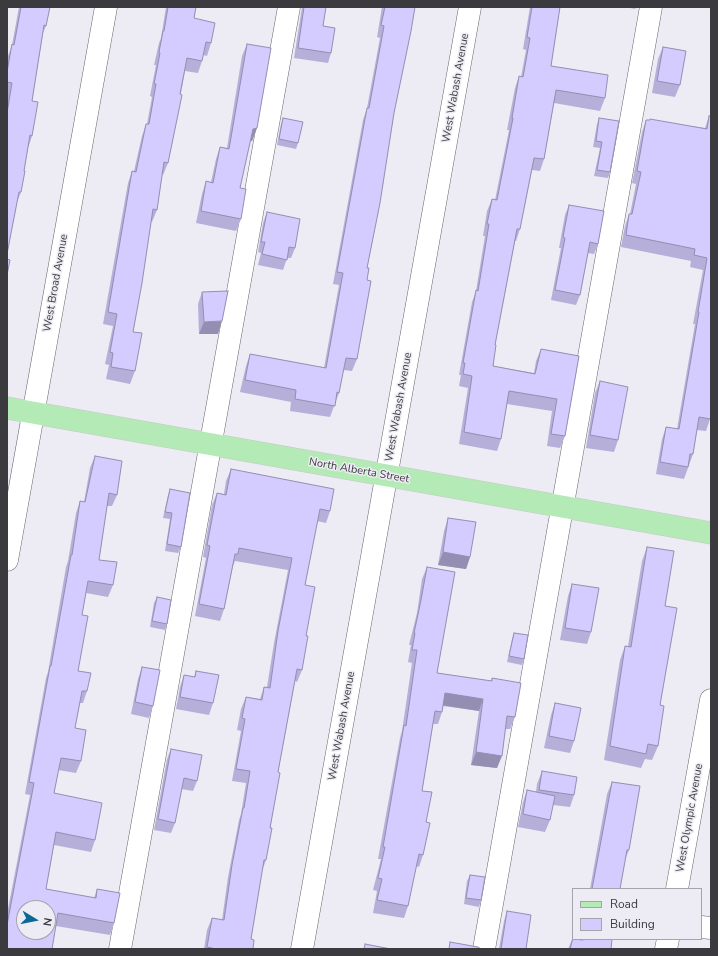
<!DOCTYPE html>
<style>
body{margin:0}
#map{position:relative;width:718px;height:956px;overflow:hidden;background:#edebf3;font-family:"Nunito Sans",sans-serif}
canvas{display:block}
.frame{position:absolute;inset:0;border:8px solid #3b3a3e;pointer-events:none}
.legend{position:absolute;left:572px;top:888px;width:130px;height:52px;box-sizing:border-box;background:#edebf3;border:1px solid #a6a4ab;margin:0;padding:5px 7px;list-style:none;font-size:12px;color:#3b3a3e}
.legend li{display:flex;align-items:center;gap:8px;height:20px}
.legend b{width:20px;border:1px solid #a6a4ab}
.north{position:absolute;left:16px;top:900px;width:40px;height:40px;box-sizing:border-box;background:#edebf3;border:1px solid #a6a4ab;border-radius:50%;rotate:100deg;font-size:11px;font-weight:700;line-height:16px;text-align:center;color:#3b3a3e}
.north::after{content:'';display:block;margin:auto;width:14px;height:18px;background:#0b6998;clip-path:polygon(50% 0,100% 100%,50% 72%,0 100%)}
</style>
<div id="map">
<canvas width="718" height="956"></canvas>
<div class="frame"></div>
<ul class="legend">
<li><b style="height:5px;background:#b4eab6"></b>Road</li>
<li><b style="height:11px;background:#d4cbfe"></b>Building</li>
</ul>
<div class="north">N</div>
</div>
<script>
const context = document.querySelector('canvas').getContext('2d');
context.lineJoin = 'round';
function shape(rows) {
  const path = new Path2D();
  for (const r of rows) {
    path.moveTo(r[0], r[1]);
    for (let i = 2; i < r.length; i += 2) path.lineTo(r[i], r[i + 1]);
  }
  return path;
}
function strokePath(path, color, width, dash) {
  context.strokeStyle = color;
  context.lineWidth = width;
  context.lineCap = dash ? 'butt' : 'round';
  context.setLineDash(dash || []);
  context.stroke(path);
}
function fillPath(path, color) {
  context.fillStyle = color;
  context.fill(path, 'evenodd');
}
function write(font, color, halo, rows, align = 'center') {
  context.font = font + ' "Nunito Sans",sans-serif';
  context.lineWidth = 3;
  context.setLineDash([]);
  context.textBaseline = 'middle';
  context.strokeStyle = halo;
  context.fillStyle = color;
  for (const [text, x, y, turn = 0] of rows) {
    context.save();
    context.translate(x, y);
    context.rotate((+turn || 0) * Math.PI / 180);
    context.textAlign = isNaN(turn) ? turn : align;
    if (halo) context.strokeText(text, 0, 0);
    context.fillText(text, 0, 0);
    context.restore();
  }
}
const minor = shape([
 [7,560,106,7],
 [677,889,711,700],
 [701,927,711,928],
 [120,949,289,7],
 [302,949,470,7],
 [484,949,651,7],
 [666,949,668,939]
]);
const major = shape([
 [7,408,711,533]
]);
strokePath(minor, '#636269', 23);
strokePath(major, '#c8c8c9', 23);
strokePath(minor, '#fff', 22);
strokePath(major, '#b4eab6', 22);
fillPath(shape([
 [19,7,50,7,46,26,43,33,32,101,32,136,28,148,24,171,21,192,17,202,7,254,7,100,8,96,7,95,7,59,12,45],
 [166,7,196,7,194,18,211,43,207,56,203,55,202,61,198,73,185,71,168,163,163,175,162,175,157,210,152,222,151,222,133,332,135,371,130,384,106,379,109,365,105,364,113,326,103,324,128,183,132,171,134,171,142,136,146,124,147,124,152,97,150,96,156,65,154,65,159,43,161,38],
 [302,7,326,7,323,26,331,53,328,63,294,58],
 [382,7,415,7,394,113,367,268,367,280,357,359,352,371,343,370,339,393,330,417,290,411,291,402,240,392,246,366,250,354,324,368,339,285,333,284,363,120,367,108,380,38,377,37],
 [530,7,560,7,551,66,605,98,600,111,554,103,544,159,540,171,532,170,520,229,516,241,515,241,495,345,493,366,534,373,536,361,541,349,579,356,565,436,560,448,547,446,552,411,507,404,501,439,497,451,459,444,468,388,459,386,461,375,459,375,472,302,476,291,485,236,483,236,487,211,492,199,495,200,509,130,507,130,515,88,519,76,521,77,526,50,523,49],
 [626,7,636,7,635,9],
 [247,44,257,128,252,141,250,141,240,188,241,219,236,231,196,223,202,194,206,181,211,182,216,159,220,147,227,148,242,56],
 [663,47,680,85,675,97,652,93,658,59],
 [709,116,710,419,706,431,697,430,693,454,684,479,656,474,662,439,666,427,677,429,695,324,693,324,703,270,690,267,691,261,621,247,625,226,629,214,630,214,636,184,632,183,642,132,646,120,705,128],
 [283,118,298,143,296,149,277,145,281,124],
 [599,118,610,172,608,178,594,176,600,148,593,147,597,124],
 [569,205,598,244,594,254,588,253,580,295,576,305,551,300,561,248,559,248,565,215],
 [267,212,295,248,291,258,287,258,283,270,258,265,261,253,258,252,263,223],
 [202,292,218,334,199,334,198,304],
 [600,381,618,440,614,452,586,448,595,393],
 [95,456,117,495,112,506,107,506,99,560,113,585,108,597,86,593,82,615,78,671,87,691,83,703,80,703,75,728,81,761,76,773,58,770,54,793,95,840,91,852,54,845,46,889,94,898,97,889,114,923,110,935,56,926,7,949,7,914,30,795,25,794,46,678,48,672,66,567,68,561,76,513,80,501,84,502,90,468],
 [231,469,330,511,326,523,317,521,305,585,306,636,302,670,297,682,295,681,278,772,266,860,262,871,251,939,253,949,204,949,207,930,212,918,222,920,228,877,239,820,241,814,246,783,232,781,241,731,237,730,241,709,246,697,260,699,264,687,267,687,274,643,288,570,235,561,233,566,224,609,220,621,195,616,206,558,203,557,212,505,217,493,224,494,226,481],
 [170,489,181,547,178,553,165,551,170,519,163,518,168,495],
 [448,518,470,557,466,569,438,565,444,531],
 [647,547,665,606,660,705,658,746,652,760,645,759,641,768,604,760,620,660,625,646,628,646,642,561],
 [427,567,437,673,491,681,492,678,515,717,510,729,505,729,497,768,471,765,479,711,443,706,442,712,438,724,433,724,422,791,426,822,423,855,419,867,416,866,408,906,404,918,373,913,377,891,373,890,381,859,378,859,400,738,402,731,412,663,408,662,411,645,409,645,417,613,422,579],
 [572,584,591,632,587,644,560,640,568,596],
 [157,597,167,624,165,630,150,627,154,603],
 [514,633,524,659,522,665,507,662,512,639],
 [142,667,153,706,149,718,131,714,138,679],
 [196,671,213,703,209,715,176,709,180,687,184,675,194,677],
 [555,703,574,741,570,753,544,748,551,715],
 [171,749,197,781,193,791,181,789,175,823,171,833,154,830,167,759],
 [542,771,574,795,570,807,553,805,550,820,545,832,518,827,523,802,527,790,536,792,537,784],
 [612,782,629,850,624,862,620,889,590,889,607,794],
 [470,875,481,900,479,907,464,904,467,881],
 [507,911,526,949,499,949,504,921],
 [573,937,573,939,612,939,611,949,568,949]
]), '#b6afda');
fillPath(shape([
 [257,128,252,141,248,141,253,129],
 [222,321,218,334,199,334,204,322],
 [443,552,470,557,466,569,438,565],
 [445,693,483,699,479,711,441,705],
 [476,752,502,756,497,768,471,765]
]), '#948eb2');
const building = shape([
 [21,7,50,7,46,26,44,25,32,101,38,102,32,136,30,135,24,171,25,171,21,192,19,192,7,254,7,113,12,83,7,82,7,72,12,44,14,45,21,7],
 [168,7,196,7,194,18,215,23,211,43,206,42,202,61,187,58,180,94,182,95,168,163,164,162,157,210,153,209,142,283,133,332,142,333,135,371,111,367,113,353,110,352,117,314,108,312,132,171,136,172,146,124,149,124,156,84,154,84,160,53,159,52,163,31,164,31,168,7],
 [304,7,326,7,323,26,335,28,331,53,298,48,304,7],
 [385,7,415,7,411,31,394,113,380,203,367,268,369,268,367,280,371,281,357,359,346,358,339,393,337,392,335,406,295,399,296,390,245,380,250,354,326,368,343,273,337,272,367,108,369,108,384,26,381,25,385,7],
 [532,7,560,7,551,66,608,75,605,98,556,90,544,159,534,158,520,229,517,229,495,345,496,345,493,366,535,374,541,349,579,356,565,436,551,434,557,399,509,391,501,439,464,432,472,376,463,374,465,363,463,363,476,290,478,291,489,224,487,224,492,199,497,200,513,118,512,118,519,76,523,77,530,38,527,37,532,7],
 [247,44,271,48,257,128,253,129,240,188,246,189,241,219,201,211,206,181,213,183,220,147,229,149,247,44],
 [663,47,686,51,680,85,657,81,663,47],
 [709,116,711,116,711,416,710,419,699,417,693,454,690,454,688,467,660,462,666,427,679,429,699,312,698,312,707,258,694,255,695,249,626,235,629,214,632,214,641,172,637,171,646,120,650,120,650,119,707,129,709,116],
 [283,118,303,122,298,143,279,139,283,118],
 [599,118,619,121,610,172,597,170,602,142,596,141,599,118],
 [569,205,604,211,598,244,590,242,580,295,555,290,565,238,563,237,569,205],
 [267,212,300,219,295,248,289,247,287,260,262,254,265,242,261,242,267,212],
 [7,259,10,260,7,275,7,259],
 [228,291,222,321,204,322,202,292,228,291],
 [600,381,628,387,618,440,590,435,600,381],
 [95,456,122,461,117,495,109,493,99,560,117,562,113,585,88,581,82,615,88,616,78,671,91,673,87,691,82,691,75,728,86,730,81,761,61,758,54,793,102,803,95,840,56,832,46,889,96,898,97,889,120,893,114,923,58,913,52,949,7,949,7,925,34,783,29,782,50,666,51,666,71,555,72,555,80,501,85,502,95,456],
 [24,908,48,908,48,932,24,932,24,908],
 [231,469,334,489,330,511,320,509,305,585,315,587,306,636,308,636,302,670,297,669,278,772,280,773,270,828,272,828,266,860,264,860,251,939,254,940,253,949,216,949,207,947,212,918,224,920,232,865,243,808,244,808,250,771,236,769,245,719,242,718,246,697,262,700,264,687,270,688,278,631,292,558,239,548,238,554,235,554,224,609,199,604,210,546,207,545,217,493,226,495,231,469],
 [170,489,190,493,181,547,167,544,172,513,165,512,170,489],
 [448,518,476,522,470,557,443,552,448,518],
 [647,547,674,551,665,606,677,608,660,705,664,706,658,746,648,744,646,754,610,746,625,646,631,647,647,547],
 [427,567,455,572,437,673,492,681,492,678,521,683,515,717,507,716,502,756,476,752,483,699,445,693,442,712,435,711,422,791,432,792,426,822,430,823,423,855,419,854,408,906,377,900,382,879,378,878,385,847,383,847,404,725,406,726,417,650,412,650,415,633,414,633,421,600,427,567],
 [572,584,599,588,591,632,565,628,572,584],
 [157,597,171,600,167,624,152,621,157,597],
 [514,633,528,635,524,659,509,656,514,633],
 [142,667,160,670,153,706,135,702,142,667],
 [196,671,219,675,213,703,180,697,184,675,195,677,196,671],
 [555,703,581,708,574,741,549,736,555,703],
 [171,749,202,755,197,781,184,778,175,823,158,819,171,749],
 [542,771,577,777,574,795,539,790,542,771],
 [612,782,640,786,629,850,627,850,620,889,592,889,612,782],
 [527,790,555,796,550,820,523,814,527,790],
 [470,875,485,877,481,900,466,898,470,875],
 [507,911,531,915,526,949,501,949,507,911],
 [573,938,573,939,583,940,583,939,612,939,611,949,570,949,573,938],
 [450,942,478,947,481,949,449,949,450,942],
 [365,944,391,949,364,949,365,944]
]);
fillPath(building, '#d4cbfe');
strokePath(building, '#948eb2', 1);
write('11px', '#3b3a3e', '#edebf3', [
 ["West Wabash Avenue",456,88,-80],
 ["West Broad Avenue",56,283,-80],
 ["West Wabash Avenue",399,407,-80],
 ["North Alberta Street",359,471,10],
 ["West Wabash Avenue",342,726,-80],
 ["West Olympic Avenue",690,818,-80]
]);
</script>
